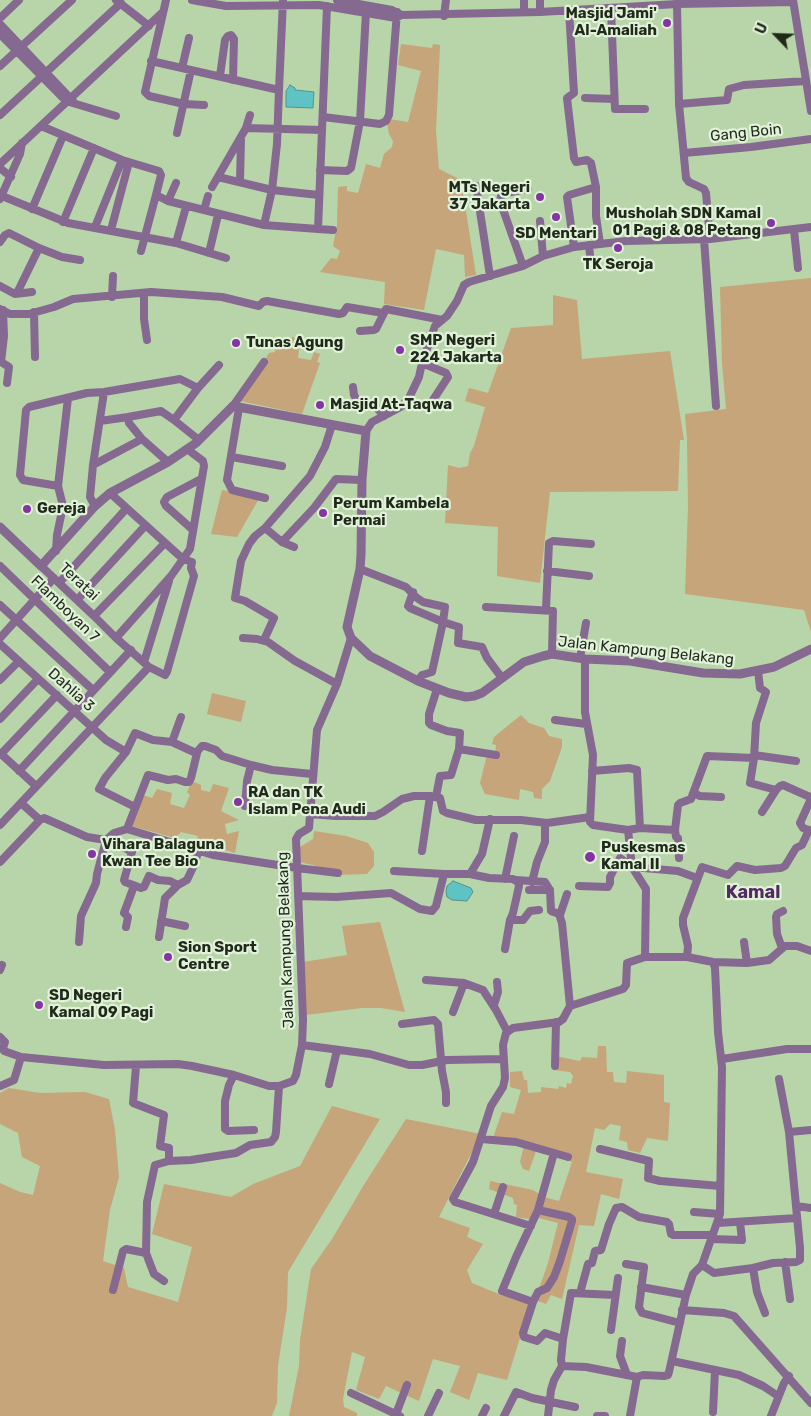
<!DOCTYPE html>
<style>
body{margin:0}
#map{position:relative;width:811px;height:1416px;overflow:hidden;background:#b7d5a8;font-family:Rubik,sans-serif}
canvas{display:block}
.north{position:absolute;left:751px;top:10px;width:50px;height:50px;-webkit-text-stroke:4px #e1f1da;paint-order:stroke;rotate:294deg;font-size:14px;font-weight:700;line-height:20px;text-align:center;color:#1f2a19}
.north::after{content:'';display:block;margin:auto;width:18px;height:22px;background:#1f2a19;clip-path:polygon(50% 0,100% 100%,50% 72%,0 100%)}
</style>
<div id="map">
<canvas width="811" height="1416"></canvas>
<div class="north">U</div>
</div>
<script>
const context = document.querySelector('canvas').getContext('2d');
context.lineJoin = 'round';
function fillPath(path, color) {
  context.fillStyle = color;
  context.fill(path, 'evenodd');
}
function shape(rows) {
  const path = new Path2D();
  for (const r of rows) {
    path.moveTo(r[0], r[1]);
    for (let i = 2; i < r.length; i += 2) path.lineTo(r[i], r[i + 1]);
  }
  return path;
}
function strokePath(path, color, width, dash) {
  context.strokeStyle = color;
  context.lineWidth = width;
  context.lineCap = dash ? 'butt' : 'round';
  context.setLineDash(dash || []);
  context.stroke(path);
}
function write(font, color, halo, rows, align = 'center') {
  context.font = font + ' Rubik,sans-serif';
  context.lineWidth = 4.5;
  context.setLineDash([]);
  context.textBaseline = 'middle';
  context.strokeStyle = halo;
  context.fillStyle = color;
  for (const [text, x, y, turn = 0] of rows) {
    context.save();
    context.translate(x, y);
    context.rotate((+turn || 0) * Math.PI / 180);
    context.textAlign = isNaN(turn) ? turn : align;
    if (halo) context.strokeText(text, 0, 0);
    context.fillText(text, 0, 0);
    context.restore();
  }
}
fillPath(shape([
 [401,44,432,48,433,44,440,45,436,131,439,169,461,180,476,275,465,277,464,255,436,249,424,310,384,304,385,282,320,272,331,258,337,259,340,251,333,246,337,225,338,187,347,186,347,191,358,193,366,164,380,168,384,154,392,147,393,141,389,134,387,122,389,119,408,122,421,71,398,65],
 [811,278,811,632,804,610,685,594,688,506,687,440,685,414,726,409,722,363,720,287],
 [553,295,577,300,582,359,670,351,684,440,680,440,678,491,550,492,540,583,497,576,498,527,445,523,448,465,459,468,468,466,470,453,474,446,485,407,465,401,469,388,488,393,511,328,553,325],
 [292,337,300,339,298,358,311,360,314,352,320,354,317,362,320,363,302,414,240,401,269,353,275,352,278,339,291,340],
 [222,490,260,497,237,537,211,534],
 [212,693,246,701,241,722,207,714],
 [521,715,529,723,544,728,549,736,562,739,562,747,550,781,542,789,542,799,534,798,533,792,520,789,519,800,485,794,480,783,487,755,495,756,496,745,492,744,494,737],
 [192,781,201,785,201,790,210,792,213,784,229,788,221,811,239,820,225,824,227,834,239,831,235,853,196,841,198,836,181,832,175,838,128,825,139,794,152,798,157,789,172,793,170,804,184,808,190,795,187,792],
 [314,831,346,836,368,843,374,852,374,866,367,874,338,875,313,865,299,862,300,847,313,839],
 [380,922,405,1012,381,1008,362,1008,306,1015,303,962,347,955,342,926],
 [598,1046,606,1046,607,1072,613,1072,614,1082,626,1083,627,1071,664,1075,664,1102,670,1103,668,1141,647,1138,640,1153,628,1150,627,1142,619,1140,621,1126,610,1124,604,1130,595,1128,586,1172,623,1179,619,1199,601,1194,594,1226,579,1225,562,1299,551,1295,546,1304,535,1300,548,1263,558,1223,535,1217,529,1219,516,1217,517,1205,514,1204,513,1198,489,1189,490,1181,533,1190,544,1197,559,1201,572,1162,536,1151,529,1171,523,1169,520,1162,524,1145,493,1138,502,1112,514,1114,521,1090,510,1087,510,1072,522,1071,524,1080,527,1080,528,1093,541,1092,541,1087,558,1089,559,1086,566,1088,567,1083,571,1084,573,1076,570,1072,553,1070,555,1056,580,1061,582,1057,597,1058],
 [9,1088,40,1093,85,1092,109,1099,115,1130,119,1177,110,1210,103,1261,124,1268,128,1287,178,1302,192,1247,152,1234,164,1184,231,1197,253,1184,300,1166,332,1106,380,1119,288,1272,287,1308,278,1365,277,1403,272,1416,0,1416,0,1183,20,1192,33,1195,40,1166,22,1157,18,1133,0,1124,0,1093],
 [406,1119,481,1134,439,1217,470,1228,467,1237,483,1244,467,1270,472,1283,501,1295,531,1302,507,1380,478,1373,469,1400,450,1392,460,1366,433,1359,419,1401,386,1386,379,1399,356,1390,365,1357,352,1352,343,1399,344,1407,357,1413,357,1416,289,1416,299,1366,300,1340,311,1269,332,1239,365,1183]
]), '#c5a579');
const water = shape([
 [290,85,295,88,295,90,314,92,313,108,286,107,286,91,290,85],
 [453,881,471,888,473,892,467,901,452,900,447,897,446,892,447,886,453,881]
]);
fillPath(water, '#5fc3c3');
strokePath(water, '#4c9590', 1);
strokePath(shape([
 [116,0,149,26],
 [166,0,145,92,149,96,184,104,204,105],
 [192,0,226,6,319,5,396,18,401,15,540,12,677,4,793,2],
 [337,0,392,10,400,14],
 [540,0,540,12],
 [793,0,811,111],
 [677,4,679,104,686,178,689,182,704,189,706,193,710,239],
 [611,9,615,109,645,109],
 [569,10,574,93,567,98,574,158,576,162,587,160,591,163,596,187,596,216,600,244],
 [524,12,524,0],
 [444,16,446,0],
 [0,18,19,0],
 [0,24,73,101],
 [0,34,66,101,116,116],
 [151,61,279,90,283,0],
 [0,66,72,0],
 [182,68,189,38],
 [220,76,225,40,228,36,231,35,234,39,233,80],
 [585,98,614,99],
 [679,104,727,100,729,89,744,85,806,81],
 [0,115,121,3],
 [323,117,380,124,386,121,389,115,397,12],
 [41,126,122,160,159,171,161,175,156,195,168,201,264,225,272,190,277,144,279,90],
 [246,128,250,115],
 [177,133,191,70],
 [684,153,751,147,811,139],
 [0,164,163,12],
 [0,168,11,177],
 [320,170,347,171,351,168,360,121,366,12],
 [218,177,272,190,319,195],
 [240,182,241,139],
 [476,186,490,276],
 [212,187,246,128,322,130],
 [2,196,68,223,176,243,226,258],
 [0,199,20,154,22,143],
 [168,201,176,183],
 [32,209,63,136],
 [204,210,208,196],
 [540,221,543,256],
 [63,222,94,148],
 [264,225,318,229,327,6],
 [95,227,122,160],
 [318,229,333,230],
 [111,230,129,162],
 [794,230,798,268],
 [704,239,716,406],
 [0,242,5,235,9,233,39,248,62,257,80,260],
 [176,243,186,207],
 [589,245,591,265],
 [574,247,567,197,569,195,596,187],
 [141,251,156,195],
 [209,253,218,215],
 [523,266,500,201,501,196,505,193,528,189],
 [0,286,15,294,32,292],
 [17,293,39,248],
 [144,293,144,319,147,340],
 [112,297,113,276],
 [0,309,10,314,29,314,54,307,73,299,151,292,222,297,259,306,263,302,267,301,339,314,343,313,347,307,383,313],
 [3,310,4,336,1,362,9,367,7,383],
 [34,312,35,357],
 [360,331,374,330,376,329,386,309,442,320],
 [422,363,446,373,448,377,433,400],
 [353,387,354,395,357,400,376,407,384,416],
 [198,388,219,365],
 [68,398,58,486,23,480,20,475,26,410,29,407,87,393,104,392,180,379,198,388,174,420,161,411,128,417,129,423,142,439,93,465],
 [233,406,264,362],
 [239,408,227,480,232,490,265,498],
 [174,420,199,440],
 [100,421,128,417],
 [366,431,372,422,395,410,402,406,409,398,419,377,422,363,435,326,447,316,457,301,464,285,469,282,523,266,543,256,574,247,626,241,710,239,811,227],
 [142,439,168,462],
 [232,457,282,466],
 [110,493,183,559,171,576,116,638],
 [95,506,90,497,93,465,104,392],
 [265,528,282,542,294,547],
 [193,530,166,506,164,502,167,497,201,479],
 [282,542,314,508,336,479,362,480],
 [56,551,57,535,63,506,58,486],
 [0,566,110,672],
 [41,566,94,616,116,638,149,667,165,675,167,672,194,576,191,568,192,562,183,559,190,549,204,466,203,461,187,449],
 [360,569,406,587,417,598,423,602,445,607,443,622,432,672,422,675,418,681],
 [547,571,589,576],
 [59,583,126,509],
 [413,592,408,606,410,608,443,622,459,627,458,643,482,647,487,658,502,678],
 [77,600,145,526],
 [0,605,93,690],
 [486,607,553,611,552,654],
 [546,609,549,543,553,541,591,544],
 [94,616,165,543],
 [0,638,54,578],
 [243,638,257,639,268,642,295,661,337,684],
 [264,640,274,618,245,601,235,598,241,561,249,544,255,536,265,528,310,476,325,447,332,425],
 [0,644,106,740,126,752],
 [580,658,586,623],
 [585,659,585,712,593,755,590,822,593,825,628,830,632,867,646,889,645,957,687,957,713,962,747,963,769,960,785,946,797,946,811,951],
 [144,662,169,581],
 [0,680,19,661],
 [437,689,429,714,429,723,431,725,447,731,460,733,459,749],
 [0,719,38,679],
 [555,720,586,724],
 [172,742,181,717],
 [0,753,36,786],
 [1,754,57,695],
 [754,755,796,761],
 [754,758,750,783,776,790,762,812],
 [19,771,131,650],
 [592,771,629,768,637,770,640,828],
 [776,790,780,786,783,785,810,797,810,801,800,823,803,828,811,831],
 [693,793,700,796,721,797],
 [436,797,440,776,451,775,459,749,496,755],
 [245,806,247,781,251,765],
 [135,807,99,789,105,778,126,752,135,733,153,740,172,742,196,753,202,746,205,746,216,750,222,756,251,765,272,770,312,774],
 [309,814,335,816,375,816,383,812,402,799,414,796,430,796,440,798,443,811,447,813,476,820,521,820,547,823,590,817],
 [40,820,44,818,87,837,106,840,114,833,127,829,213,855,297,868,338,873],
 [0,825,149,667],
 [127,829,148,775,168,780,176,779,185,782,189,782,191,778,197,753],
 [628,830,640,828,675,830,678,805,680,803,691,799,707,756,754,758,756,723,766,692,760,688,758,671],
 [675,830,676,837,678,838,679,858],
 [106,841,123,847,132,852,124,880,125,882,141,888,144,887,149,876,158,880,170,881,178,885],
 [422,851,430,796],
 [0,862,40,820,21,803],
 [394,871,444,874,470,874,489,878,513,879,518,882,519,886,513,913,510,920,523,920,530,911,539,910],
 [470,874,482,854,490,819],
 [505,879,514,836],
 [516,880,545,882,550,890,551,911,559,914,562,923,570,1006],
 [532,882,537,862,545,842,545,823],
 [579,886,608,887,610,883,610,877,620,858,632,867,678,871,697,878],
 [529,890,550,890],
 [298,896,336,897,391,893,420,909,432,911,436,906,444,874],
 [560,915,567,894],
 [161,921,185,926],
 [126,927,128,917,124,913,134,886],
 [159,937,165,898,178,885,187,880,195,863,198,852],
 [79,942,81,916,96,883,97,874,106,840],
 [744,942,747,963],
 [782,948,777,934,776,917,777,914,783,911],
 [505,949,510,920],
 [687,957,688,946,683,925,683,918,702,867,728,875,737,866,755,870,781,868,785,866,796,848,802,845,809,830],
 [0,970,2,965],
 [426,980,464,983,483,990,496,1010,507,1031],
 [494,1005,498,992,497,982],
 [453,1012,464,983],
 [402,1024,434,1020,438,1024,442,1071,446,1092,446,1103],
 [0,1037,5,1042,3,1048,4,1051,21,1057],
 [302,1045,370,1054,409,1065,422,1065,447,1060,503,1059],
 [722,1059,787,1049,811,1049],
 [136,1066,133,1103,164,1115,160,1146,169,1148,169,1161],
 [555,1066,556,1022],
 [234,1075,229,1085,225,1101,225,1129,228,1131,254,1130],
 [329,1084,337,1050],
 [0,1086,14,1080,21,1057,104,1065,178,1064,192,1066,234,1075,269,1086,279,1086,293,1081,296,1075,302,1045,303,1020,296,839,299,834,309,828,317,730,337,684,351,638],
 [789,1132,811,1130],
 [481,1139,516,1142,568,1157],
 [600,1149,649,1161,648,1178,660,1181,720,1186],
 [554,1153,538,1210,516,1257,502,1291,533,1302,523,1333,524,1337,537,1341,545,1333,563,1339,561,1360,562,1366,586,1367,637,1377],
 [796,1206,811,1208],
 [694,1212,720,1214],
 [494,1214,503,1187],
 [718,1223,797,1218],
 [531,1226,455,1202,453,1199,473,1162,491,1106,503,1087,505,1078,503,1045,506,1033,513,1028,559,1022,563,1019,570,1006,623,989,626,985,627,963,645,957],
 [712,1239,742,1240,740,1222],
 [146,1253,154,1274,164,1281],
 [785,1262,790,1299],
 [626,1264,644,1267,639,1307,642,1313,680,1323],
 [702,1265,714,1273,753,1268,773,1263,796,1262,800,1260,800,1248,789,1132,779,1079],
 [753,1268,757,1292,765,1313],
 [641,1287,686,1295],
 [113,1290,123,1251,126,1249,146,1253,147,1202,155,1165,169,1161,191,1160,236,1153,250,1145,271,1142,275,1137,276,1132,279,1086],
 [580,1293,588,1264,592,1263,595,1251,601,1250,609,1224,616,1208,622,1207,639,1217,667,1222,669,1224,671,1234,673,1235,713,1235],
 [533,1302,538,1292,547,1288,554,1277,560,1261,572,1221,572,1219,569,1217,538,1210],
 [682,1310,724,1313,734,1316,811,1403],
 [611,1330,618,1278],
 [563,1339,571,1293,615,1295],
 [622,1341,620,1356,627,1375],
 [672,1361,739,1375,763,1386,778,1396],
 [351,1393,400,1416],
 [713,1412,715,1370],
 [396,1414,407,1385],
 [428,1416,439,1393],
 [482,1416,486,1408],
 [504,1416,516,1392,532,1398,575,1407],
 [548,1416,551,1390,554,1380,562,1366],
 [597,1416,605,1416],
 [630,1416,637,1377,643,1375,664,1376,668,1375,669,1372,686,1295,693,1274,702,1265,720,1214,722,1067,718,1032,715,968,713,962],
 [771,1416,784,1383,789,1376]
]), '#856991', 8);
strokePath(shape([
 [0,527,41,566,95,506,110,493,168,462,196,443,233,406,366,431,362,480,361,555,360,569,347,627,351,638,370,656,418,681,449,693,466,697,474,696,482,693,524,662,543,656,552,654,585,659,630,661,703,673,740,674,774,667,811,649]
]), '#856991', 9);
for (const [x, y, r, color] of [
 [667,23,5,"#8534a3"],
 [540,197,5,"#8534a3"],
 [556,217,5,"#8534a3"],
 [771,223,5,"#8534a3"],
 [618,248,5,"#8534a3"],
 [236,343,5,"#8534a3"],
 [400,350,5,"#8534a3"],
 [320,405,5,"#8534a3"],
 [27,509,5,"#8534a3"],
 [323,513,5,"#8534a3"],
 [238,802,5,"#8534a3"],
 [92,854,5,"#8534a3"],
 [590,857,6,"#8534a3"],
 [168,957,5,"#8534a3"],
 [39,1005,5,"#8534a3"]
]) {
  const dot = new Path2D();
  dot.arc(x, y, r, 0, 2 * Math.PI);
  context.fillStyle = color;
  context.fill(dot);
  strokePath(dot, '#e1f1da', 2);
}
write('bold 15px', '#1f2a19', '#e1f1da', [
 ["Masjid Jami'",657,14,"right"],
 ["Al-Amaliah",657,31,"right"],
 ["MTs Negeri",530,188,"right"],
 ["37 Jakarta",530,205,"right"],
 ["Musholah SDN Kamal",761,214,"right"],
 ["01 Pagi & 08 Petang",761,231,"right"],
 ["SD Mentari",556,234,"center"],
 ["TK Seroja",618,265,"center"],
 ["SMP Negeri",410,341],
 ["224 Jakarta",410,358],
 ["Tunas Agung",246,343],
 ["Masjid At-Taqwa",330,405],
 ["Perum Kambela",333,504],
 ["Permai",333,521],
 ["Gereja",37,509],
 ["RA dan TK",248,793],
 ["Islam Pena Audi",248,810],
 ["Vihara Balaguna",102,845],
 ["Kwan Tee Bio",102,862],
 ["Puskesmas",601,848],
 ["Kamal II",601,865],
 ["Sion Sport",178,948],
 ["Centre",178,965],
 ["SD Negeri",49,996],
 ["Kamal 09 Pagi",49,1013]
], 'left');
write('15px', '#1f2a19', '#e1f1da', [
 ["Gang Boin",746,133,-6],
 ["Teratai",79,582,43],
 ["Flamboyan 7",65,609,44],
 ["Jalan Kampung Belakang",646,651,6],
 ["Dahlia 3",71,690,42],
 ["Jalan Kampung Belakang",286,940,-92]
]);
write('bold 18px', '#522b62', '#e1f1da', [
 ["Kamal",753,893]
]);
</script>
